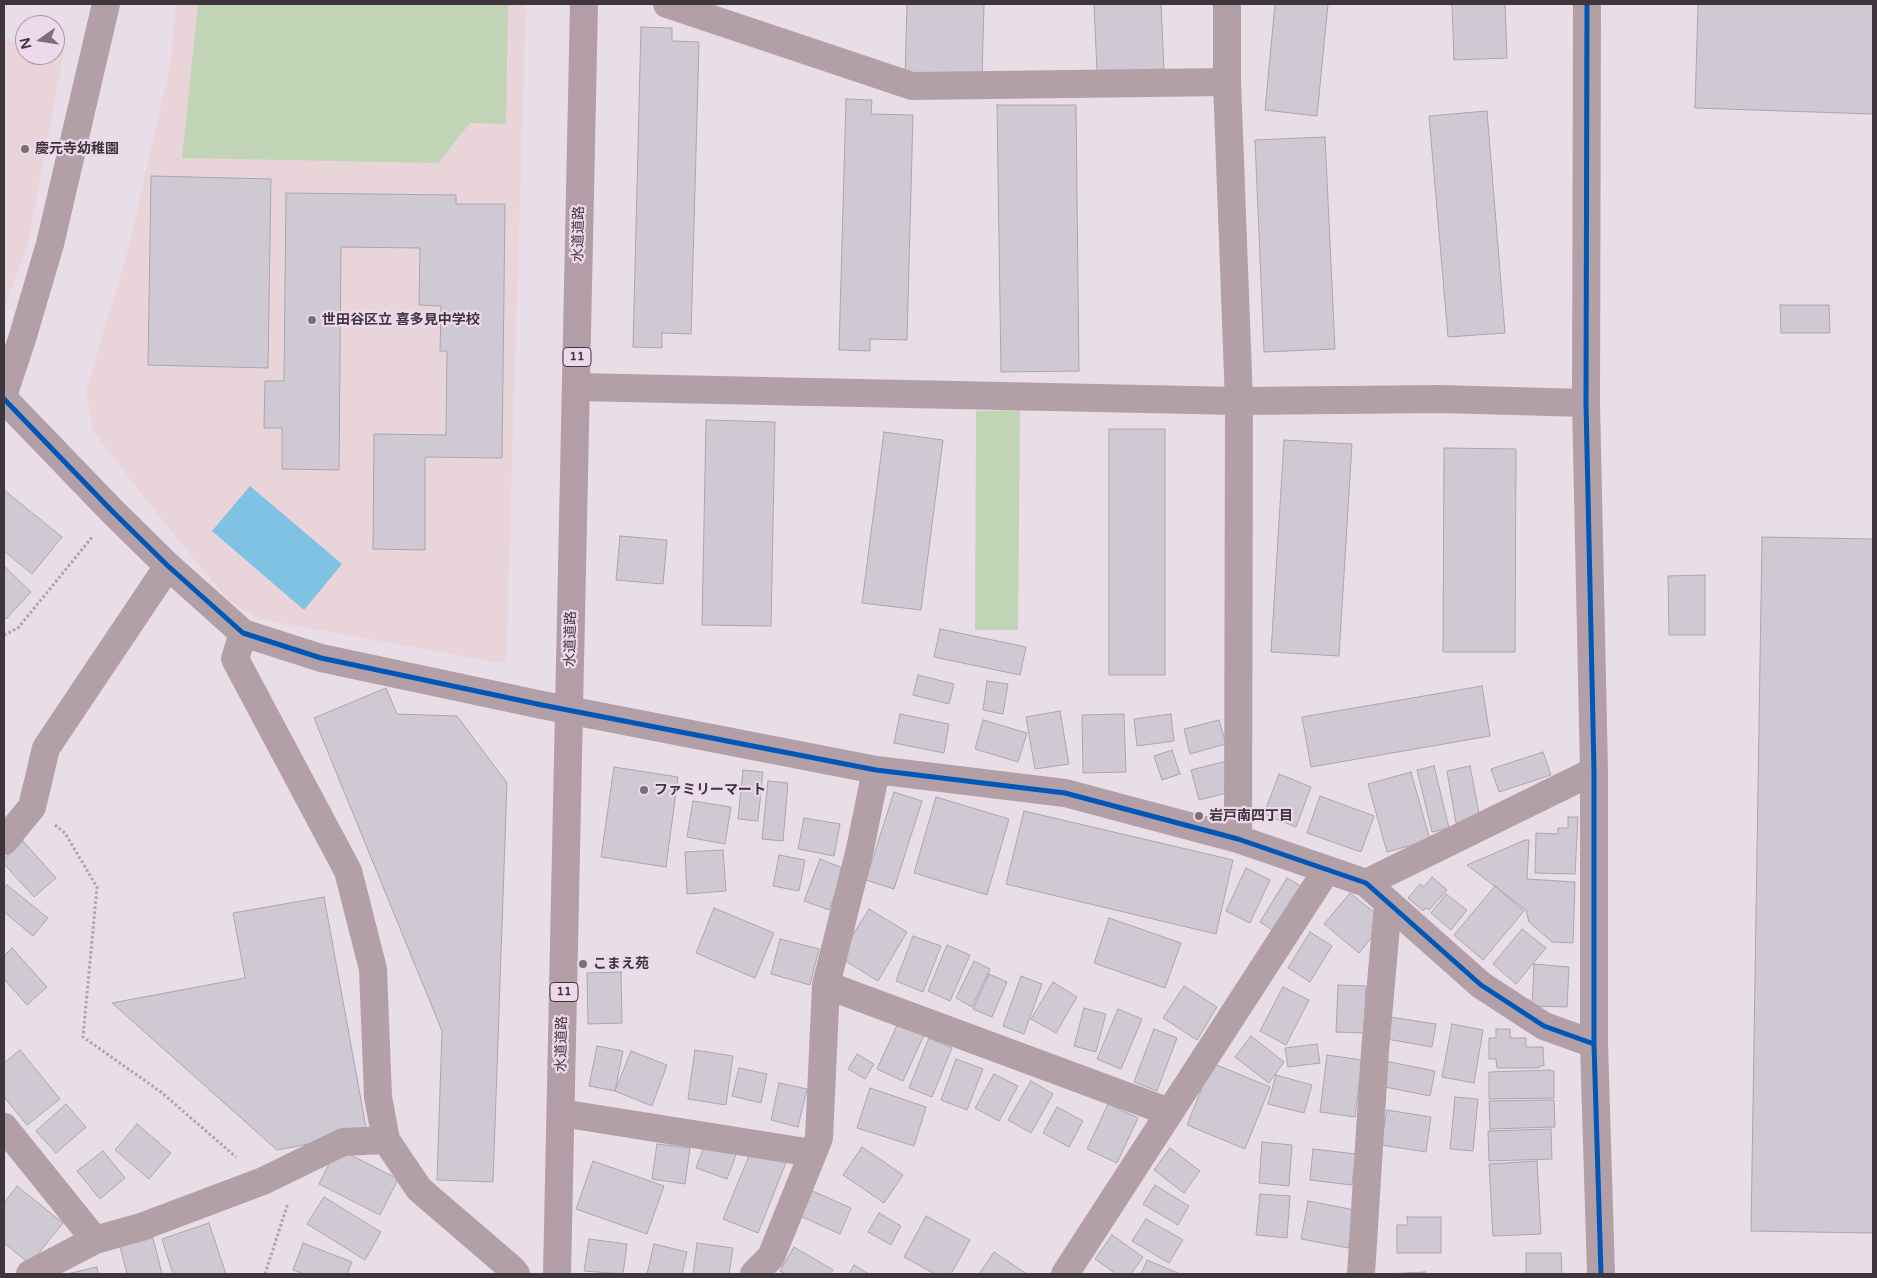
<!DOCTYPE html>
<meta charset="utf-8">
<style>
body{margin:0}
#map{position:relative;width:1877px;height:1278px;overflow:hidden;background:#e9dde8;font-family:"Varela Round",sans-serif}
canvas{display:block}
.frame{position:absolute;inset:0;border:5px solid #3e353d;pointer-events:none}
.north{position:absolute;left:15px;top:15px;width:50px;height:50px;box-sizing:border-box;background:#eed8ec;border:1px solid #a897a6;border-radius:50%;rotate:257deg;font-size:14px;font-weight:700;line-height:20px;text-align:center;color:#3e353d}
.north::after{content:'';display:block;margin:auto;width:18px;height:22px;background:#7a7079;clip-path:polygon(50% 0,100% 100%,50% 72%,0 100%)}
</style>
<div id="map">
<canvas width="1877" height="1278"></canvas>
<div class="frame"></div>
<div class="north">N</div>
</div>
<script>
const context = document.querySelector('canvas').getContext('2d');
context.lineJoin = 'round';
function fillPath(path, color) {
  context.fillStyle = color;
  context.fill(path, 'evenodd');
}
function shape(rows) {
  const path = new Path2D();
  for (const r of rows) {
    path.moveTo(r[0], r[1]);
    for (let i = 2; i < r.length; i += 2) path.lineTo(r[i], r[i + 1]);
  }
  return path;
}
function strokePath(path, color, width, dash) {
  context.strokeStyle = color;
  context.lineWidth = width;
  context.lineCap = dash ? 'butt' : 'round';
  context.setLineDash(dash || []);
  context.stroke(path);
}
function write(font, color, halo, rows, align = 'center') {
  context.font = font + ' "Varela Round","Noto Sans JP",sans-serif';
  context.lineWidth = 4.5;
  context.setLineDash([]);
  context.textBaseline = 'middle';
  context.strokeStyle = halo;
  context.fillStyle = color;
  for (const [text, x, y, turn = 0] of rows) {
    context.save();
    context.translate(x, y);
    context.rotate((+turn || 0) * Math.PI / 180);
    context.textAlign = isNaN(turn) ? turn : align;
    if (halo) context.strokeText(text, 0, 0);
    context.fillText(text, 0, 0);
    context.restore();
  }
}
fillPath(shape([
 [176,4,526,4,506,664,259,619,229,601,158,515,93,431,86,390,128,250,170,66],
 [4,39,25,44,25,55,55,55,55,49,64,51,28,243,4,309]
]), '#e9d5d9');
fillPath(shape([
 [198,4,508,4,506,124,470,123,438,163,182,158],
 [1020,410,1018,630,975,630,976,411]
]), '#c1d5b6');
fillPath(shape([
 [250,486,342,564,304,610,212,531]
]), '#80c2e3');
const building = shape([
 [907,4,984,4,982,79,905,77,907,4],
 [1094,4,1161,4,1164,69,1097,72,1094,4],
 [1275,4,1328,4,1317,116,1265,110,1275,4],
 [1452,4,1505,4,1507,58,1454,60,1452,4],
 [1698,4,1873,4,1873,114,1695,108,1698,4],
 [641,27,672,28,672,41,699,42,691,334,662,333,662,348,633,347,641,27],
 [846,99,872,100,871,114,913,115,907,340,870,339,870,351,839,350,846,99],
 [997,105,1076,105,1079,371,1001,372,997,105],
 [1487,111,1505,333,1448,337,1429,116,1487,111],
 [1325,137,1335,349,1264,352,1255,140,1325,137],
 [151,176,271,179,268,368,148,365,151,176],
 [286,193,456,195,456,204,505,204,502,458,425,457,425,550,373,549,374,434,446,435,447,351,440,351,441,306,419,305,420,248,341,247,339,470,282,469,282,428,264,428,265,381,284,381,286,193],
 [1780,305,1829,305,1830,333,1781,333,1780,305],
 [706,420,775,422,771,626,702,625,706,420],
 [1109,429,1165,429,1165,675,1109,675,1109,429],
 [884,432,943,440,921,610,862,603,884,432],
 [1284,440,1352,444,1339,656,1271,652,1284,440],
 [1444,448,1516,449,1515,652,1443,652,1444,448],
 [4,490,62,537,32,574,4,551,4,490],
 [620,536,667,540,663,584,616,580,620,536],
 [1762,537,1873,539,1873,1233,1751,1231,1762,537],
 [4,566,31,592,6,619,4,617,4,566],
 [1705,575,1705,635,1669,635,1668,576,1705,575],
 [940,629,1026,647,1020,675,934,657,940,629],
 [918,675,954,684,949,704,913,695,918,675],
 [987,681,1008,684,1003,714,983,710,987,681],
 [1482,686,1490,736,1311,767,1302,717,1482,686],
 [386,688,397,714,457,716,507,783,493,1182,437,1180,442,1031,314,718,386,688],
 [1060,711,1069,764,1035,769,1026,717,1060,711],
 [900,714,949,724,944,753,894,743,900,714],
 [1124,714,1126,772,1083,773,1082,715,1124,714],
 [1171,714,1174,741,1137,746,1134,719,1171,714],
 [983,720,1027,733,1018,762,975,749,983,720],
 [1219,720,1226,744,1190,754,1184,729,1219,720],
 [1172,750,1180,774,1162,780,1154,756,1172,750],
 [1543,752,1551,775,1499,792,1491,769,1543,752],
 [1227,761,1235,791,1199,800,1191,770,1227,761],
 [1434,766,1449,828,1432,832,1417,770,1434,766],
 [1470,766,1480,818,1456,823,1447,771,1470,766],
 [614,767,678,777,666,867,601,857,614,767],
 [743,770,763,772,758,821,738,819,743,770],
 [1411,772,1430,840,1387,852,1368,784,1411,772],
 [1279,774,1311,787,1296,827,1264,814,1279,774],
 [768,781,788,783,783,841,762,839,768,781],
 [894,792,922,801,894,889,866,880,894,792],
 [1320,796,1374,816,1361,852,1307,833,1320,796],
 [936,797,1009,819,987,895,914,873,936,797],
 [693,801,731,807,725,844,687,837,693,801],
 [1024,811,1233,860,1216,934,1006,884,1024,811],
 [1568,817,1578,817,1575,874,1535,873,1536,833,1558,834,1558,828,1568,828,1568,817],
 [804,818,840,824,834,856,798,849,804,818],
 [1525,840,1529,840,1527,879,1575,882,1573,943,1552,942,1529,922,1526,910,1467,865,1525,840],
 [23,841,56,878,34,897,4,864,4,859,23,841],
 [723,850,726,891,687,894,685,852,723,850],
 [779,855,805,860,799,891,773,886,779,855],
 [820,859,845,869,829,910,804,901,820,859],
 [1246,868,1270,880,1250,923,1226,911,1246,868],
 [1432,877,1447,890,1429,910,1426,908,1423,911,1408,898,1420,884,1424,887,1432,877],
 [1287,878,1306,889,1278,934,1260,922,1287,878],
 [7,885,48,918,33,936,4,912,4,889,7,885],
 [1495,886,1524,911,1483,960,1454,935,1495,886],
 [1350,893,1385,921,1359,953,1324,924,1350,893],
 [1446,894,1467,910,1451,930,1431,913,1446,894],
 [324,897,367,1133,277,1150,112,1003,245,978,233,913,324,897],
 [714,908,774,933,755,978,696,953,714,908],
 [869,909,907,932,878,981,839,957,869,909],
 [1109,918,1181,943,1165,988,1094,963,1109,918],
 [1522,929,1546,948,1516,984,1493,964,1522,929],
 [1310,932,1332,946,1310,982,1288,968,1310,932],
 [913,936,941,946,923,992,896,981,913,936],
 [780,939,819,949,810,985,771,974,780,939],
 [947,945,970,955,950,1001,928,991,947,945],
 [12,948,47,987,27,1005,4,979,4,956,12,948],
 [974,961,990,969,972,1007,956,998,974,961],
 [1534,964,1569,967,1567,1007,1532,1006,1534,964],
 [621,972,622,1023,588,1024,587,973,621,972],
 [989,974,1007,982,992,1017,973,1009,989,974],
 [1021,976,1042,984,1024,1034,1003,1026,1021,976],
 [1053,982,1077,997,1056,1033,1031,1019,1053,982],
 [1338,985,1366,986,1364,1033,1336,1032,1338,985],
 [1184,986,1217,1007,1197,1040,1163,1018,1184,986],
 [1283,987,1309,1000,1286,1045,1260,1031,1283,987],
 [1084,1008,1106,1014,1096,1052,1074,1046,1084,1008],
 [1118,1009,1142,1019,1121,1069,1097,1059,1118,1009],
 [1390,1017,1436,1024,1432,1047,1387,1039,1390,1017],
 [899,1021,925,1033,903,1081,877,1069,899,1021],
 [1452,1024,1483,1030,1474,1083,1442,1077,1452,1024],
 [1154,1029,1177,1038,1157,1091,1134,1082,1154,1029],
 [1496,1029,1510,1029,1510,1038,1526,1038,1526,1047,1543,1047,1544,1066,1539,1066,1539,1068,1497,1068,1496,1059,1489,1059,1489,1038,1496,1038,1496,1029],
 [1251,1036,1284,1062,1269,1083,1235,1057,1251,1036],
 [929,1038,952,1048,932,1097,909,1088,929,1038],
 [1317,1044,1320,1063,1288,1067,1285,1048,1317,1044],
 [597,1046,623,1051,615,1091,589,1086,597,1046],
 [20,1050,60,1099,27,1125,4,1097,4,1063,20,1050],
 [695,1050,733,1056,726,1105,688,1099,695,1050],
 [631,1051,667,1065,652,1106,615,1091,631,1051],
 [857,1054,874,1064,865,1079,848,1069,857,1054],
 [1327,1055,1362,1060,1355,1117,1320,1112,1327,1055],
 [956,1059,983,1069,967,1110,941,1100,956,1059],
 [1385,1061,1435,1071,1430,1096,1380,1086,1385,1061],
 [1212,1063,1270,1087,1245,1149,1187,1125,1212,1063],
 [739,1068,767,1074,761,1103,732,1096,739,1068],
 [1549,1070,1554,1071,1554,1098,1489,1099,1489,1072,1549,1070],
 [994,1074,1018,1086,999,1121,975,1108,994,1074],
 [1276,1075,1312,1085,1304,1113,1268,1104,1276,1075],
 [1031,1081,1053,1094,1031,1133,1008,1120,1031,1081],
 [779,1083,807,1089,798,1127,771,1120,779,1083],
 [870,1088,926,1107,914,1146,857,1128,870,1088],
 [1455,1097,1478,1099,1473,1151,1450,1149,1455,1097],
 [1549,1100,1554,1100,1555,1127,1490,1129,1489,1101,1549,1100],
 [66,1104,86,1127,56,1153,36,1131,66,1104],
 [1108,1104,1138,1118,1117,1163,1087,1149,1108,1104],
 [1057,1107,1083,1121,1069,1147,1043,1133,1057,1107],
 [1387,1110,1431,1117,1426,1152,1381,1145,1387,1110],
 [137,1124,171,1153,149,1179,115,1150,137,1124],
 [1551,1129,1552,1159,1489,1161,1488,1131,1551,1129],
 [706,1141,737,1152,727,1179,696,1168,706,1141],
 [1262,1142,1292,1145,1289,1186,1259,1183,1262,1142],
 [657,1144,690,1148,685,1184,652,1179,657,1144],
 [753,1146,787,1160,758,1233,723,1219,753,1146],
 [862,1147,903,1175,884,1203,843,1175,862,1147],
 [337,1148,398,1179,380,1215,319,1184,337,1148],
 [1170,1148,1200,1171,1184,1193,1154,1170,1170,1148],
 [1313,1149,1356,1154,1352,1185,1310,1180,1313,1149],
 [103,1151,125,1178,100,1199,77,1171,103,1151],
 [593,1161,664,1186,647,1234,576,1209,593,1161],
 [1537,1161,1541,1234,1493,1236,1489,1164,1537,1161],
 [1155,1185,1189,1206,1178,1225,1143,1204,1155,1185],
 [17,1186,63,1223,30,1264,4,1243,4,1203,17,1186],
 [810,1190,851,1208,840,1234,800,1216,810,1190],
 [1260,1194,1290,1196,1287,1238,1256,1235,1260,1194],
 [324,1197,381,1232,365,1260,307,1224,324,1197],
 [1308,1201,1355,1210,1348,1248,1301,1239,1308,1201],
 [879,1213,901,1226,891,1245,868,1232,879,1213],
 [926,1216,970,1240,951,1274,935,1274,904,1257,926,1216],
 [1407,1217,1441,1217,1441,1253,1397,1253,1397,1225,1408,1225,1407,1217],
 [1146,1219,1183,1240,1169,1263,1132,1241,1146,1219],
 [209,1223,226,1274,173,1274,162,1239,209,1223],
 [1112,1235,1143,1257,1131,1274,1116,1274,1095,1259,1112,1235],
 [153,1238,162,1274,127,1274,120,1246,153,1238],
 [589,1239,627,1244,623,1274,584,1271,589,1239],
 [303,1243,352,1262,347,1274,304,1274,293,1270,303,1243],
 [697,1243,733,1248,729,1274,693,1274,697,1243],
 [654,1244,687,1252,682,1274,647,1274,654,1244],
 [794,1247,833,1270,830,1274,786,1274,780,1271,794,1247],
 [994,1252,1027,1274,979,1274,994,1252],
 [1526,1253,1561,1253,1562,1274,1526,1274,1526,1253],
 [1147,1260,1180,1274,1141,1274,1147,1260],
 [854,1265,869,1274,849,1274,854,1265],
 [97,1267,98,1274,67,1274,97,1267],
 [1425,1272,1425,1274,1385,1274,1425,1272]
]);
fillPath(building, '#cec9d3');
strokePath(building, '#aaa5af', 1);
strokePath(shape([
 [4,635,18,628,93,536],
 [55,825,65,833,97,887,83,1037,161,1092,236,1157],
 [265,1274,288,1203]
]), '#b0a2a7', 3, [2.5, 2.5]);
strokePath(shape([
 [667,4,912,86,1227,82],
 [1227,4,1227,82,1239,401,1238,839],
 [576,387,1239,401,1440,399,1586,403],
 [4,393,22,339,50,244,106,4],
 [4,399,112,511,168,566,243,633,321,658,542,705,876,770,1065,793,1238,839,1366,883,1481,985,1544,1026,1594,1044],
 [243,633,235,659,348,871,373,969,378,1097,386,1140,419,1189,511,1268,516,1274],
 [4,841,32,807,46,748,168,566],
 [1366,883,1594,771],
 [826,985,1169,1112],
 [561,1113,812,1153],
 [4,1127,95,1240],
 [30,1274,95,1240,141,1227,263,1181,343,1142,386,1140],
 [754,1274,771,1257,819,1138,826,985,860,849,876,770],
 [1065,1274,1326,871],
 [1361,1274,1375,1051,1388,904]
]), '#b2a0a6', 28);
strokePath(shape([
 [1587,4,1586,403,1594,771,1594,1044,1601,1274]
]), '#b2a0a6', 28);
strokePath(shape([
 [557,1274,584,4]
]), '#b39ea7', 28);
strokePath(shape([
 [1587,4,1586,403,1594,771,1594,1044,1601,1274],
 [4,399,112,511,168,566,243,633,321,658,542,705,876,770,1065,793,1238,839,1366,883,1481,985,1544,1026,1594,1044]
]), '#0057b8', 5);
for (const [x, y, r, color] of [
 [25,149,5,"#7a7079"],
 [312,320,5,"#7a7079"],
 [644,790,5,"#7a7079"],
 [1199,816,5,"#7a7079"],
 [583,964,5,"#7a7079"]
]) {
  const dot = new Path2D();
  dot.arc(x, y, r, 0, 2 * Math.PI);
  context.fillStyle = color;
  context.fill(dot);
  strokePath(dot, '#eed8ec', 2);
}
for (const [x, y, w] of [
 [577,357,28],
 [564,992,28]
]) {
  const box = new Path2D();
  box.roundRect(x - w / 2, y - 9.5, w, 19, 4);
  context.fillStyle = '#eed8ec';
  context.fill(box);
  strokePath(box, '#3e353d', 1);
}
write('bold 12px', '#3e353d', null, [
 ["11",577,357],
 ["11",564,992]
]);
write('bold 14px', '#3e353d', '#eed8ec', [
 ["慶元寺幼稚園",35,149],
 ["世田谷区立 喜多見中学校",322,320],
 ["ファミリーマート",654,790],
 ["岩戸南四丁目",1209,816],
 ["こまえ苑",593,964]
], 'left');
write('14px', '#3e353d', '#eed8ec', [
 ["水道道路",579,234,-89],
 ["水道道路",571,639,-89],
 ["水道道路",562,1044,-89]
]);
</script>
